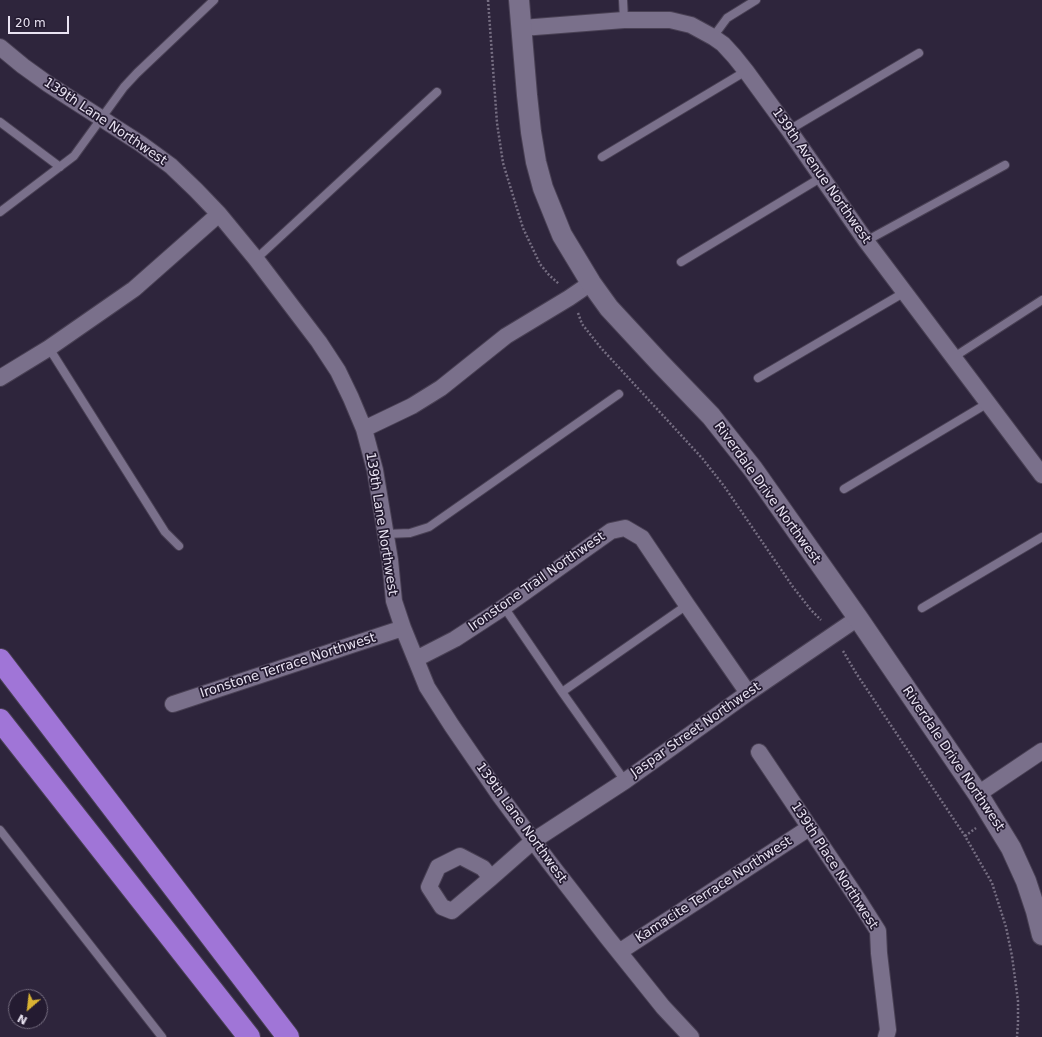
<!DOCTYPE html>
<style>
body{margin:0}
#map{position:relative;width:1042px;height:1037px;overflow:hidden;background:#2e253c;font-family:"DejaVu Sans",sans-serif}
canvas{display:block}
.north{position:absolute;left:8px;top:989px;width:40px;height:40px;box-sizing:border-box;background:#241b31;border:1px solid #736b7e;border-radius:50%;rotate:208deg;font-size:11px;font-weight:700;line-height:16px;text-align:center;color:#e9e3f2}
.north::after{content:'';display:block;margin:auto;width:14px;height:18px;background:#dab333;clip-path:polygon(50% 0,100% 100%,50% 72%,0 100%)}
.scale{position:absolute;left:8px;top:16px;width:61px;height:18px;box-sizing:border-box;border:2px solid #e9e3f2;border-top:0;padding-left:5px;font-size:12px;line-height:14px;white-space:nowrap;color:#e9e3f2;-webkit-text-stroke:3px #241b31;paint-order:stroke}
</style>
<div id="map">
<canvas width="1042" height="1037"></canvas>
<div class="north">N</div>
<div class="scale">20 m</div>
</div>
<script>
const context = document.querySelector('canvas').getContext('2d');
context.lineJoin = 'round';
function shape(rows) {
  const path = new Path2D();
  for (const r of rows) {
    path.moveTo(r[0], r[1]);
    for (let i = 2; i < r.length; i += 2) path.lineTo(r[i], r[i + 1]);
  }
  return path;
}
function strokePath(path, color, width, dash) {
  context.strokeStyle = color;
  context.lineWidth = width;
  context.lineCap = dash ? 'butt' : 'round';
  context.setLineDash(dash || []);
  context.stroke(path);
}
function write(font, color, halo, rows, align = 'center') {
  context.font = font + ' "DejaVu Sans",sans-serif';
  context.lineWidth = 3.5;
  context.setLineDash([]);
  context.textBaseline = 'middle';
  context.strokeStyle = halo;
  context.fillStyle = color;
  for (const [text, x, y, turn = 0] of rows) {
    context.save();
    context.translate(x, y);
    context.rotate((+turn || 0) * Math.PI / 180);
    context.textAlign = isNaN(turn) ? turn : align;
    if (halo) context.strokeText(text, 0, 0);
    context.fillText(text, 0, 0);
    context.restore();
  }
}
const service = shape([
 [623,0,624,20],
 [713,37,727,18,756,0],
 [0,122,60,167],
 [789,130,919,53],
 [602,157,746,71],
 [0,212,74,156,124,87,137,73,214,0],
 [866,241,1005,165],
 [256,259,437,92],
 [681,262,822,177],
 [49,348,165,532,179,546],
 [954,357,1042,300],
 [758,378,905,292],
 [844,489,988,403],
 [386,534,410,533,429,527,619,394],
 [504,607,562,692,625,781],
 [922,608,1042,537],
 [562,692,687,605],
 [0,830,162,1037]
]);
const minor = shape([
 [522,28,624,20,670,20,691,25,713,37,723,44,734,56,746,71,789,130,866,241,1042,475],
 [0,47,23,66,48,84,141,144,171,166,196,190,219,214,256,259,319,342,338,371,351,398,364,429,375,470,390,560,394,601,403,628,427,687,452,726,500,796,549,862,607,937,663,1007,691,1037],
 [0,378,49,348,134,289,219,214],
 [364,429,412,406,441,388,506,336,569,298,591,283],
 [416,659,455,639,504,607,611,531,625,528,642,538,687,605,748,693],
 [173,704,403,628],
 [759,752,859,901,878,931,879,953,888,1030,886,1037],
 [978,794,1042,751],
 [491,878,483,868,460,856,438,867,429,887,442,907,452,911,491,878,533,841,625,781,748,693,858,618],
 [619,952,809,828]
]);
const tertiary = shape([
 [519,0,527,95,531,132,536,162,543,188,562,235,591,283,609,308,660,363,711,416,730,440,753,469,858,618,978,794,1011,848,1026,881,1036,911,1042,935]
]);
const motorway = shape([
 [0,660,288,1037],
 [0,720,249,1037]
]);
strokePath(service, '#494054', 10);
strokePath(minor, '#494054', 18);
strokePath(tertiary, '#494054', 22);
strokePath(motorway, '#494054', 24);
strokePath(shape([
 [488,0,497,123,503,163,523,228,540,264,549,275,559,284],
 [578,313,582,324,601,348,702,458,724,486,793,587,811,610,821,620],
 [843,651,856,673,965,836,992,883,1006,927,1012,956,1018,1001,1018,1023,1017,1037],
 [965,836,976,828]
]), '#766e82', 2.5, [2, 2]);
strokePath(service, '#7a708b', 8);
strokePath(minor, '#7a708b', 16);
strokePath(tertiary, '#7a708b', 20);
strokePath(motorway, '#a075d7', 22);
write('13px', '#e9e3f2', '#241b31', [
 ["139th Lane Northwest",105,122,34],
 ["139th Avenue Northwest",821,176,55],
 ["Riverdale Drive Northwest",767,493,54],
 ["139th Lane Northwest",381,524,81],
 ["Ironstone Trail Northwest",537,582,-35],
 ["Ironstone Terrace Northwest",288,666,-18],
 ["Jaspar Street Northwest",696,730,-35],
 ["Riverdale Drive Northwest",953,759,56],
 ["139th Lane Northwest",521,823,54],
 ["139th Place Northwest",834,866,57],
 ["Kamacite Terrace Northwest",714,890,-33]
]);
</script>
